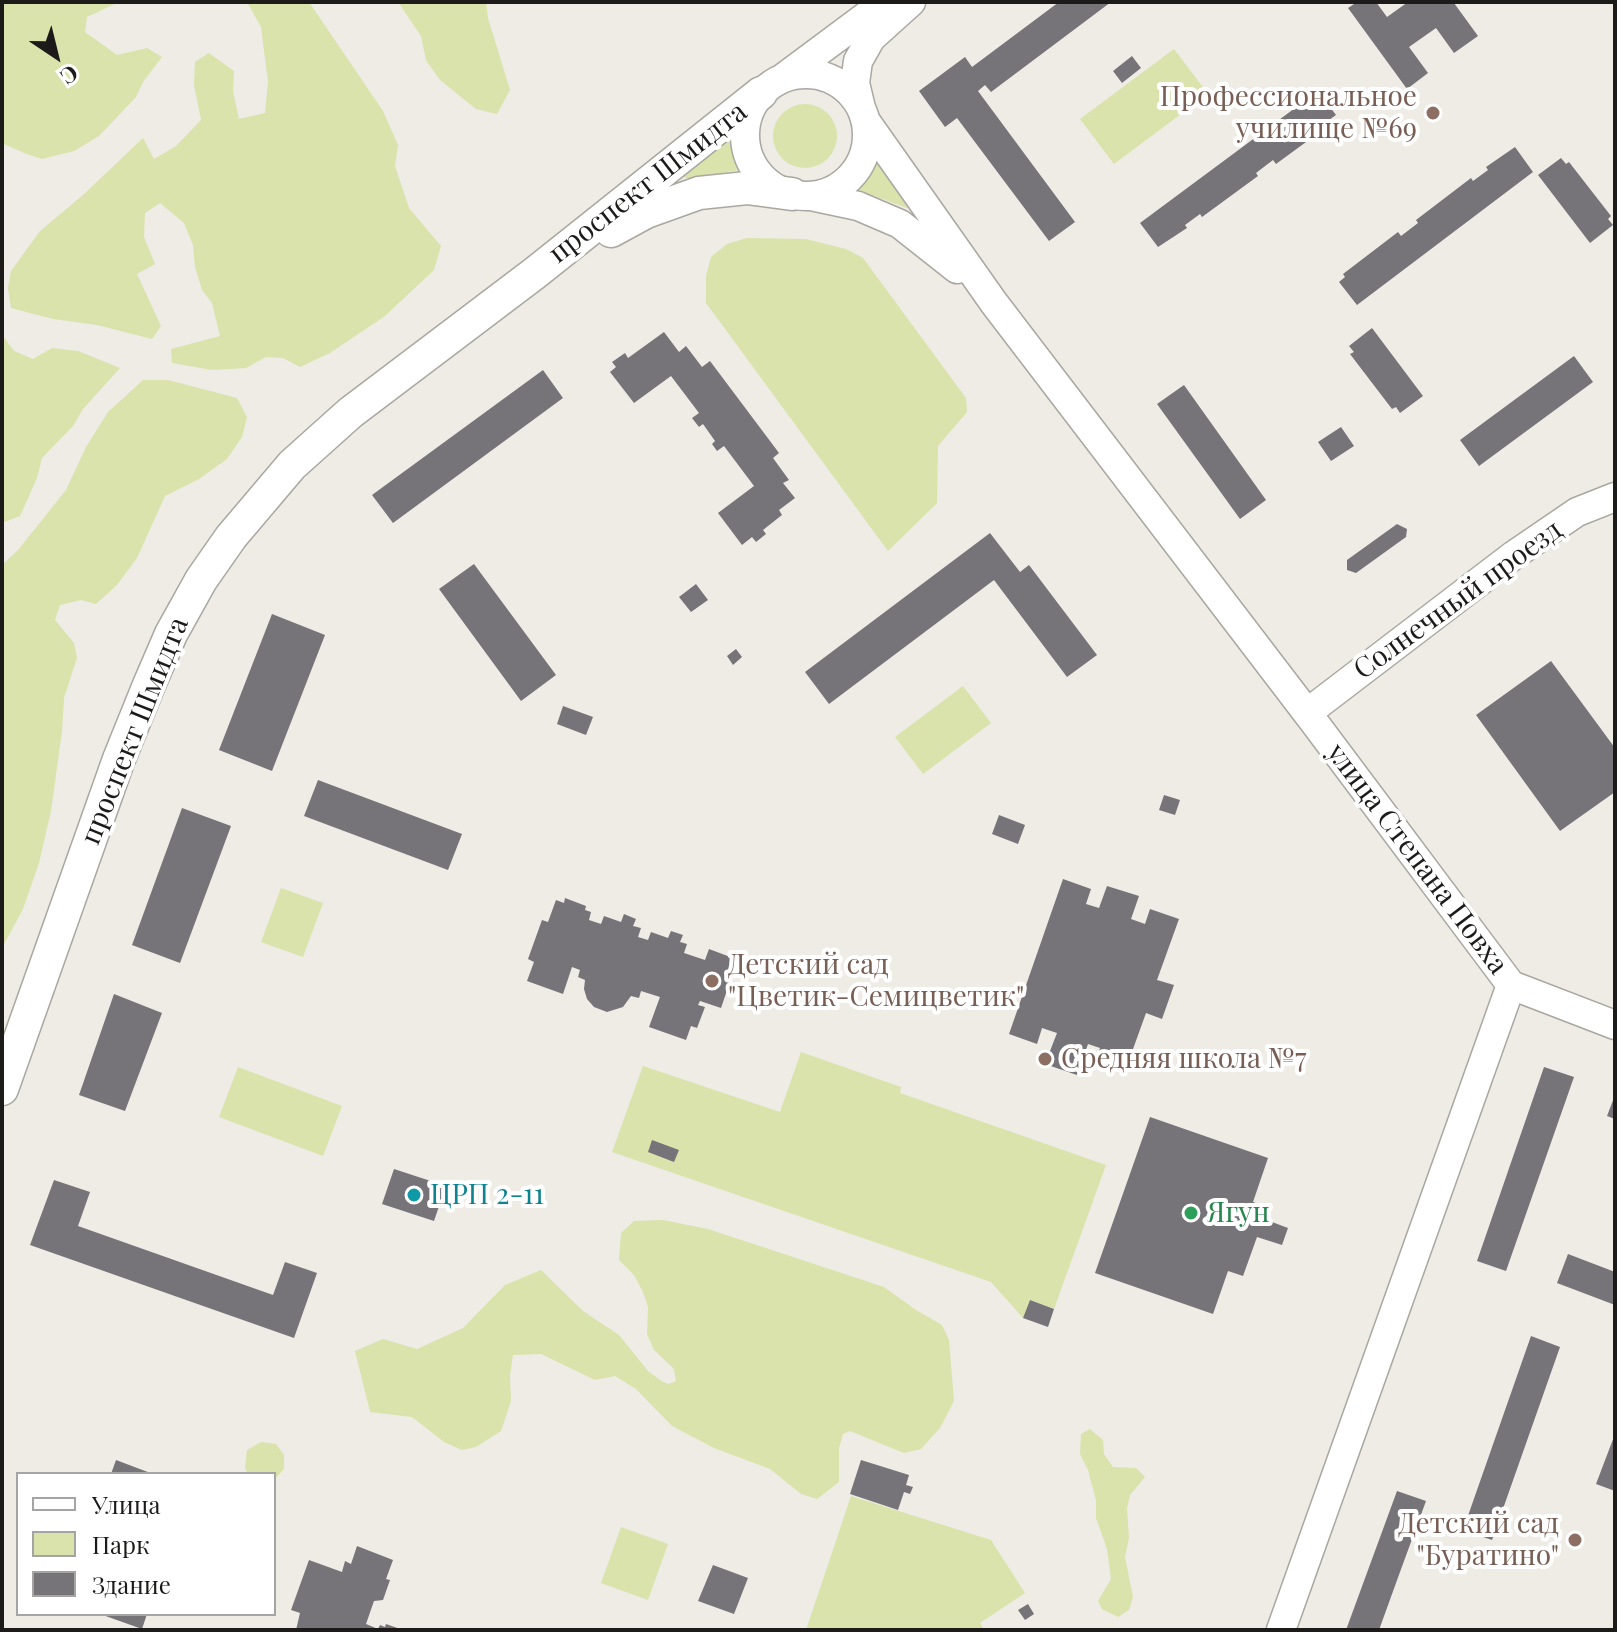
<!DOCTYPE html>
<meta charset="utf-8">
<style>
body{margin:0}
#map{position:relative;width:1617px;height:1632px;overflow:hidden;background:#efece5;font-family:"Playfair Display",serif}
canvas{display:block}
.frame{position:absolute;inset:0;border:4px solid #1c1b19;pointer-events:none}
.legend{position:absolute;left:16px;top:1472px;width:260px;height:144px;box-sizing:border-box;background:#fff;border:2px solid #a4a4a3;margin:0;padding:10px 14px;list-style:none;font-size:24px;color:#1c1b19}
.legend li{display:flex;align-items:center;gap:16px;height:40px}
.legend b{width:40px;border:2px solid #a4a4a3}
.north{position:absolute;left:16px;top:16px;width:80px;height:80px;-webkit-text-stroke:6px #fff;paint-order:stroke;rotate:145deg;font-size:22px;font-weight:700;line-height:32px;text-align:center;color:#1c1b19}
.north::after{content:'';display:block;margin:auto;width:28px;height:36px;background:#1c1b19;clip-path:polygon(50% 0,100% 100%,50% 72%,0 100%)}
</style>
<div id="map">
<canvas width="1617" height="1632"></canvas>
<div class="frame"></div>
<ul class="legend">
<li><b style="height:10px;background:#fff"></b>Улица</li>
<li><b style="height:22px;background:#d9e3ab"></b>Парк</li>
<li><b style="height:22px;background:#767379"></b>Здание</li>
</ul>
<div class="north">С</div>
</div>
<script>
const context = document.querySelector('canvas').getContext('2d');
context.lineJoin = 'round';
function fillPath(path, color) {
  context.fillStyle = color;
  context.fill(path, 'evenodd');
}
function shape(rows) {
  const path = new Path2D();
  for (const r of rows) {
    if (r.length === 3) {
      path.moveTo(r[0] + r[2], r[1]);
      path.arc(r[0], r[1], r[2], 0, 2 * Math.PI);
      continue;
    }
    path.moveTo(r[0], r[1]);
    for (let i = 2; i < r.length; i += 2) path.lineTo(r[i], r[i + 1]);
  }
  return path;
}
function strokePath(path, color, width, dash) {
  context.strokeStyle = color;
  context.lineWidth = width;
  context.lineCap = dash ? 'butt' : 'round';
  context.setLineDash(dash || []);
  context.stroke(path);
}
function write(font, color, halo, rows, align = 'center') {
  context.font = font + ' "Playfair Display",serif';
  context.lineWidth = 8;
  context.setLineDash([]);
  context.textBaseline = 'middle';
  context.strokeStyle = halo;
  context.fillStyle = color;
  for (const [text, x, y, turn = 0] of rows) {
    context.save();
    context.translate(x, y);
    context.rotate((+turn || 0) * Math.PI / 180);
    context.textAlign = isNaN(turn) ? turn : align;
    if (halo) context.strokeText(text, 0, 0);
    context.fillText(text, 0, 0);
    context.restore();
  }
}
fillPath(shape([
 [2,2,119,2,87,17,85,32,117,55,147,48,162,57,143,82,136,97,99,136,74,151,42,159,24,153,2,143],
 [247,2,309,2,383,111,398,145,395,166,409,208,441,246,434,270,385,316,330,353,300,367,283,358,266,357,246,368,212,370,172,363,171,349,220,336,212,303,202,290,195,267,193,245,184,223,160,203,145,213,144,237,155,264,137,274,161,326,152,339,97,325,53,319,11,308,8,288,11,271,40,231,83,195,143,138,154,159,176,146,201,120,194,85,195,62,209,53,234,71,233,91,239,119,265,113,268,82,261,27],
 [398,2,486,2,488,18,510,90,497,114,476,109,440,80,426,60,421,36],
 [1174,49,1208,94,1114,164,1080,119],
 [805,136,32],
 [726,141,732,143,739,170,689,179,684,177,684,173],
 [874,161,877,161,909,205,907,208,858,190,857,188],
 [747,238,806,239,846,249,863,258,966,398,967,412,938,446,937,503,888,551,706,303,706,276,711,257,727,244],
 [2,335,14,351,33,359,52,348,78,351,120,368,83,409,73,426,42,458,37,478,20,516,2,523],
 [143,380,168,380,237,398,247,417,242,437,227,459,199,479,165,496,137,558,117,585,96,604,81,600,60,605,55,620,74,643,77,658,64,698,62,731,51,811,39,863,23,909,2,948,2,565,18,550,66,490,86,447,108,412],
 [963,686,991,723,923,774,895,737],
 [281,888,323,903,303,957,261,942],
 [801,1052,901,1087,900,1093,1106,1165,1054,1309,1030,1300,1023,1318,991,1282,612,1152,643,1066,780,1112],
 [238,1067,342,1106,323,1156,219,1117],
 [663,1220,708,1229,884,1287,916,1310,942,1325,949,1340,954,1401,940,1428,921,1449,904,1453,850,1431,843,1434,839,1448,839,1482,817,1499,801,1494,770,1469,714,1448,672,1426,636,1389,615,1376,595,1380,541,1354,513,1355,510,1376,511,1401,501,1431,476,1447,462,1450,444,1442,412,1417,370,1412,355,1351,383,1339,417,1349,463,1328,505,1285,541,1270,583,1311,619,1335,648,1371,663,1382,669,1384,676,1381,674,1369,654,1350,647,1334,648,1307,643,1292,634,1275,619,1260,621,1233,634,1221],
 [1090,1429,1103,1440,1104,1454,1113,1467,1136,1468,1145,1477,1130,1495,1127,1508,1129,1538,1125,1557,1133,1597,1129,1610,1118,1617,1102,1609,1098,1601,1111,1579,1107,1549,1096,1518,1096,1500,1088,1470,1080,1454,1081,1434],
 [261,1442,276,1444,284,1455,284,1469,274,1480,274,1474,248,1474,245,1468,247,1450],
 [851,1496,991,1540,1025,1593,980,1623,984,1630,806,1630],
 [621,1527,668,1544,648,1600,601,1583]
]), '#d9e3ab');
fillPath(shape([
 [1059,2,1111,2,991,92,985,85,978,91,1075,222,1049,241,957,118,945,127,919,91,965,57,972,67],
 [1357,2,1376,2,1387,17,1408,2,1454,3,1478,36,1454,53,1436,28,1409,47,1428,73,1407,89,1348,8],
 [1132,56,1141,68,1122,83,1113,71],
 [1318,91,1336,115,1329,120,1332,123,1276,164,1273,160,1256,173,1258,176,1202,217,1200,214,1185,225,1187,228,1158,247,1140,223],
 [1515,147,1533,172,1357,305,1339,282,1345,277,1343,274,1398,232,1401,236,1418,223,1416,220,1471,178,1473,181,1488,170,1486,167],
 [1561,158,1566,164,1569,162,1611,216,1608,219,1613,225,1590,243,1538,175],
 [1372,328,1423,396,1400,413,1396,407,1392,409,1350,354,1354,352,1349,346],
 [664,332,679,352,686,346,702,367,710,361,779,453,773,458,789,480,783,483,795,498,779,510,782,515,763,530,766,534,756,542,752,537,742,545,718,513,754,486,724,446,717,451,712,444,715,441,703,424,699,427,692,418,699,413,671,376,634,403,610,372,616,367,612,362,625,353,628,358],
 [1574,356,1593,382,1479,466,1460,440],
 [543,370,563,398,393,523,372,495],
 [1184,385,1266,500,1240,519,1157,404],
 [1341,427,1354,446,1331,461,1318,442],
 [1397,524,1407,529,1406,537,1356,573,1347,570,1347,560],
 [990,533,1020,572,1029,565,1097,655,1067,677,994,580,829,704,805,672],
 [474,564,556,675,521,701,439,589],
 [696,584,708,600,691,612,679,597],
 [272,614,325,635,272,771,219,750],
 [736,649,742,657,733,665,727,656],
 [1551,661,1615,748,1615,792,1560,831,1476,715],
 [563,706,593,717,586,735,557,724],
 [318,780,462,834,448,870,304,816],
 [1164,795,1180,800,1175,815,1159,810],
 [182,808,231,826,180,963,132,945],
 [999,815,1025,825,1018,844,992,834],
 [1063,879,1091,889,1086,904,1099,908,1107,886,1139,896,1131,919,1145,924,1150,909,1179,919,1157,980,1174,985,1162,1019,1146,1013,1124,1074,1095,1064,1100,1048,1088,1044,1077,1075,1045,1064,1057,1033,1042,1028,1037,1044,1009,1034],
 [565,898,586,906,585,910,591,912,589,920,601,924,604,916,621,922,624,914,636,919,633,926,641,928,638,937,648,940,651,932,668,938,671,931,683,935,680,942,687,944,684,953,705,960,709,949,733,958,729,969,734,970,721,1008,700,1001,698,1005,705,1007,697,1028,691,1026,686,1040,649,1027,660,997,641,991,639,998,631,996,623,1007,607,1012,594,1007,587,999,584,989,585,980,578,977,580,970,572,967,563,994,527,981,534,962,528,959,542,920,548,922,556,900,564,903],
 [114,994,162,1013,125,1111,79,1095],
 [1544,1067,1574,1077,1506,1271,1477,1261],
 [1615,1095,1615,1119,1607,1116],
 [1150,1117,1268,1158,1253,1202,1268,1207,1264,1219,1288,1228,1282,1245,1257,1237,1243,1276,1228,1271,1213,1314,1095,1273],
 [652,1140,679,1150,674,1162,648,1152],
 [394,1169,446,1186,434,1221,382,1204],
 [54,1180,90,1192,78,1226,273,1295,285,1262,317,1273,294,1338,30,1245],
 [1568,1254,1615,1272,1615,1305,1557,1283],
 [1030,1300,1054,1309,1048,1327,1023,1318],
 [1531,1336,1560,1347,1492,1540,1463,1530],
 [1615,1434,1615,1491,1596,1484],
 [116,1460,153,1474,111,1474],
 [861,1460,909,1475,906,1485,913,1487,910,1494,904,1492,898,1510,850,1494],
 [1397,1491,1426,1501,1400,1572,1379,1630,1346,1630],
 [357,1546,393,1560,386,1579,390,1580,383,1600,374,1601,366,1624,378,1629,380,1625,385,1627,386,1624,403,1630,296,1630,300,1613,291,1610,309,1560,342,1572,345,1561,351,1564],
 [713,1565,748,1578,734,1614,698,1601],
 [1028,1604,1034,1614,1025,1620,1018,1610],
 [100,1614,147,1614,142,1629]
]), '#767379');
const tertiary = shape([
 [806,135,61],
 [783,78,885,2],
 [861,108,855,83,858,61,871,38,911,2],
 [865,120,994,303,1314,722,1511,985,1615,1025],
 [811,196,858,206,900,224,957,269],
 [1307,713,1514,555,1577,512,1615,497],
 [1281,1630,1511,985]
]);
const secondary = shape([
 [611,231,646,212,699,193,747,188,792,194],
 [2,1089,119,759,149,685,171,634,201,580,231,537,292,465,350,413,535,273,761,93]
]);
strokePath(tertiary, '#a9a7a0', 31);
strokePath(secondary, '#a9a7a0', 35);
strokePath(tertiary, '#fff', 28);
strokePath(secondary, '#fff', 32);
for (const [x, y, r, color] of [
 [1433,113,8,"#8d6e63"],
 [712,981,8,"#8d6e63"],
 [1045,1059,8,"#8d6e63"],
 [414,1195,8,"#0f9aa8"],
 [1191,1213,8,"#2e9e5b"],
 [1575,1540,8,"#8d6e63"]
]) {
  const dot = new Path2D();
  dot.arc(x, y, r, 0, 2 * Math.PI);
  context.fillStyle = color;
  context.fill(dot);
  strokePath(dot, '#fff', 3);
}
write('28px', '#785e54', '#fff', [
 ["Профессиональное",1417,97],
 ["училище №69",1417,129],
 ["Детский сад",728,965,"left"],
 ["\"Цветик-Семицветик\"",728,997,"left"],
 ["Средняя школа №7",1061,1059,"left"],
 ["Детский сад",1559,1524],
 ["\"Буратино\"",1559,1556]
], 'right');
write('28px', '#1c1b19', '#fff', [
 ["проспект Шмидта",648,183,-38],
 ["Солнечный проезд",1458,600,-36],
 ["проспект Шмидта",135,731,-68],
 ["улица Степана Повха",1417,859,53]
]);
write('28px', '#0d838f', '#fff', [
 ["ЦРП 2-11",430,1195]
], 'left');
write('28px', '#27864d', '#fff', [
 ["Ягун",1207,1213]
], 'left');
</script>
